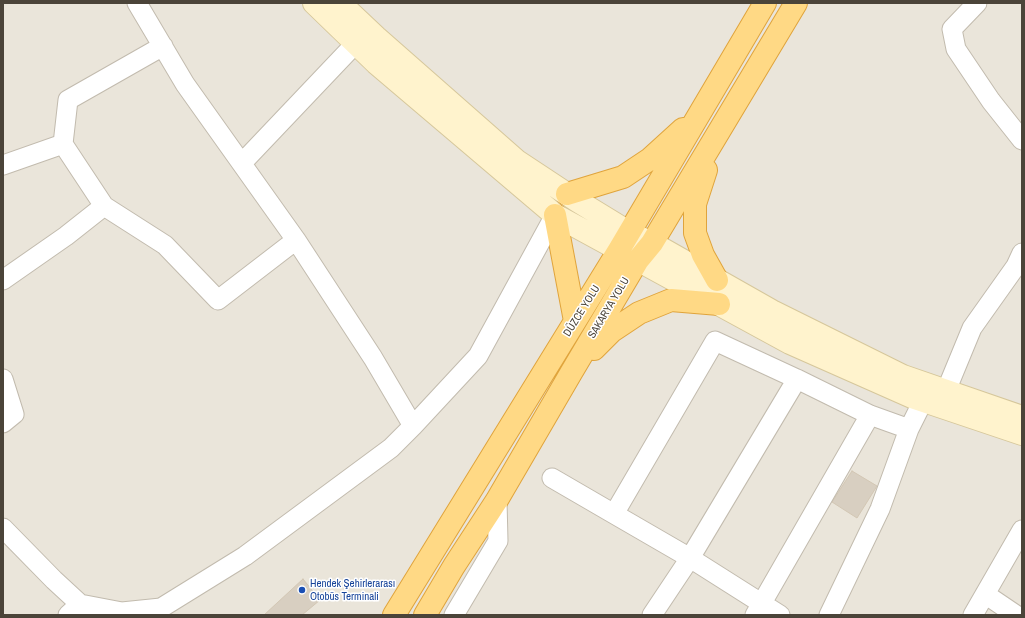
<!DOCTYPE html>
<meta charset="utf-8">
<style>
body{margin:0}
#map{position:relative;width:1025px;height:618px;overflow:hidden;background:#f6f3ec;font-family:"Archivo Narrow",sans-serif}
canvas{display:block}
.frame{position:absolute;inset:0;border:4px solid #4b4439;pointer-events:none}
</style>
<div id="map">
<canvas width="1025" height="618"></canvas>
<div class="frame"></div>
</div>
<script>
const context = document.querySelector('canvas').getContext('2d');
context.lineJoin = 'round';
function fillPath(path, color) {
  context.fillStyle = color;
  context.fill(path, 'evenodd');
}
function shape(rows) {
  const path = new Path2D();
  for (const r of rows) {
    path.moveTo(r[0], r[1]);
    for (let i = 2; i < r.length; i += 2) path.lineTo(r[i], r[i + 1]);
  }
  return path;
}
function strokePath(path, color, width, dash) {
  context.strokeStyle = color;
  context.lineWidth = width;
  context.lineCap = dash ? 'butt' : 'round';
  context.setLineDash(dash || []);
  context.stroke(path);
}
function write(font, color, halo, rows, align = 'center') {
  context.font = font + ' "Archivo Narrow",sans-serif';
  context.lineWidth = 3;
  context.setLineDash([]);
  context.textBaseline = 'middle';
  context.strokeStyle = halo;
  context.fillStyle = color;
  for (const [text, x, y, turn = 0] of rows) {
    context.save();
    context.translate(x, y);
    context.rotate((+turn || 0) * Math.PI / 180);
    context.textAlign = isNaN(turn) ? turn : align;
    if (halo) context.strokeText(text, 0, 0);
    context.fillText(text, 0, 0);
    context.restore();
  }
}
fillPath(shape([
 [3,3,1022,3,1022,615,3,615]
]), '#eae5da');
const building = shape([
 [852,471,877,486,857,518,832,502,852,471],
 [303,579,320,600,302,615,264,615,303,579]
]);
fillPath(building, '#d8cfc1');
strokePath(building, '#d3c7b4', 1);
const minor = shape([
 [137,3,185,84,296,240,373,358,413,426],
 [977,3,952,29,956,49,991,101,1022,140],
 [242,163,356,43],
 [3,165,63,144],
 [104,206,63,144,68,100,163,46],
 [3,280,66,236,104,206,165,245,218,300,296,240],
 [3,379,14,414,3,423],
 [946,391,972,328,1016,266,1022,253],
 [552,478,614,514,715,341,797,379,870,415,909,429],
 [614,514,690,558,780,615],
 [3,528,54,580,80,604,122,612,161,608,245,556,391,448,413,426,478,356,555,215],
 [985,594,1016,615],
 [68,615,80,604],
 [454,615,498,541,497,500],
 [652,615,690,558,797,379],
 [755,615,870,415],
 [829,615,880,509,909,429,923,401],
 [973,615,1022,530]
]);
const secondary = shape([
 [314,3,376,63,555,215,790,343,912,397,1022,434],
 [340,3,376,37,517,161,576,200,630,233,652,243,772,311,903,376,1022,417]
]);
const trunk = shape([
 [706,170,695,204,695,233,703,255,717,280],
 [567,194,623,177,650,159,683,129],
 [555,215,575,321],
 [594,349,612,331,639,313,671,300,719,304],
 [394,615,619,250,765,3],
 [425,615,454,566,497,500,571,373,638,260,652,243,796,3]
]);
strokePath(minor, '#c2bbae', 21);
strokePath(secondary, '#d6c79b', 24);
strokePath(trunk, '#e0a43c', 24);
strokePath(minor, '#fff', 19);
strokePath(secondary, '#fff3cd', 22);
strokePath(trunk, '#ffd985', 22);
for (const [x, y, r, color] of [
 [302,590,4,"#1a4fb4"]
]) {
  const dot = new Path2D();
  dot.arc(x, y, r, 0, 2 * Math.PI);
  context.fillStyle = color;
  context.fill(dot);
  strokePath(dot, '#fff', 1.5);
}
write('11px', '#4b4439', '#fff', [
 ["SAKARYA YOLU",609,308,-59],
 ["DÜZCE YOLU",582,311,-58]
]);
write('11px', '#164399', '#fff', [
 ["Hendek Şehirlerarası",310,584],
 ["Otobüs Terminali",310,597]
], 'left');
</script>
